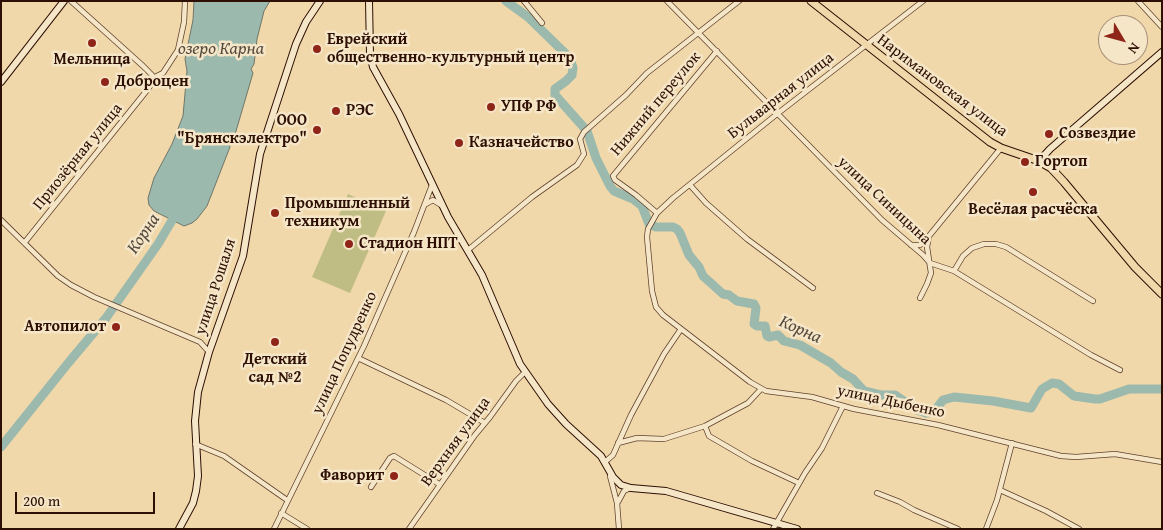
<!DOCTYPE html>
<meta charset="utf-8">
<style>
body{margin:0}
#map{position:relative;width:1163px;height:530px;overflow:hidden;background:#f1d8aa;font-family:"Gentium Book Plus",serif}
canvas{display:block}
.frame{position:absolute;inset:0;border:2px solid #2d0f03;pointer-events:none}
.north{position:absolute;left:1098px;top:15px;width:50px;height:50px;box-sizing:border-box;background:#f6e6c8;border:1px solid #a69079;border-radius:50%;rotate:127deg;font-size:14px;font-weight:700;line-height:20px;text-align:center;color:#2d0f03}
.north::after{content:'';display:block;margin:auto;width:18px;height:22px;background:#8f2418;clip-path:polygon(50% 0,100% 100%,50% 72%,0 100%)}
.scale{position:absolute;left:15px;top:492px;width:140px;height:22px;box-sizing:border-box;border:2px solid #2d0f03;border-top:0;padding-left:6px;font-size:15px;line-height:18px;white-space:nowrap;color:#2d0f03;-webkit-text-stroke:4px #f6e6c8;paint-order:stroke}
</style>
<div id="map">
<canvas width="1163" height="530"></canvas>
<div class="frame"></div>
<div class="north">N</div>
<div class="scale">200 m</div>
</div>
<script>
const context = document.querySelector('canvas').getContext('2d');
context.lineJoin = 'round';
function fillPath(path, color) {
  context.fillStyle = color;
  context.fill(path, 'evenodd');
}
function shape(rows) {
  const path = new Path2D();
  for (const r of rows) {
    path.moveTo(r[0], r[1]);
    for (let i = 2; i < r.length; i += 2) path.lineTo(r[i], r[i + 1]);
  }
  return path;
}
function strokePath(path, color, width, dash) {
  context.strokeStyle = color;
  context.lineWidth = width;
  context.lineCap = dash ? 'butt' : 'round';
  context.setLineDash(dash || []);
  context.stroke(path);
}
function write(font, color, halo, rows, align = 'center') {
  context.font = font + ' "Gentium Book Plus",serif';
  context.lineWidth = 5;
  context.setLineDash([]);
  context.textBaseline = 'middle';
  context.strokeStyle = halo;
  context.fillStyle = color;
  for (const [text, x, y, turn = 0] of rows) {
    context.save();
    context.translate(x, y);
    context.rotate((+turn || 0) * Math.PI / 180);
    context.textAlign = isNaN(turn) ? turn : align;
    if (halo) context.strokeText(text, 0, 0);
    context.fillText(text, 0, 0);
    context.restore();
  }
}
fillPath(shape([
 [348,194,386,211,350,293,312,277]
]), '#c0bd84');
const water = shape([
 [194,1,270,1,264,11,257,39,254,64,251,69,253,73,234,138,229,141,230,147,207,206,197,219,192,223,184,226,154,211,149,205,148,198,154,178,172,144,183,116,187,71,185,59,193,20,194,1]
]);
fillPath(water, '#9bb9ad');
strokePath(water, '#6f7569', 1);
strokePath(shape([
 [506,1,528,17,570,58,573,68,572,75,566,81,555,89,555,95,587,131,596,158,610,186,614,191,633,199,642,206,649,224,656,227,673,227,677,229,680,233,689,255,699,267,703,276,723,294,729,295,737,301,754,304,756,308,754,324,757,326,765,326,767,336,769,337,778,335,784,341,800,345,831,363,841,372,853,379,864,391,881,395,895,395,917,410,926,413,934,412,943,400,954,397,993,401,1031,408,1042,389,1052,383,1059,384,1074,396,1095,399,1100,399,1129,389,1162,389],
 [1,447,69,362,106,318,158,244,177,212]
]), '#9bb9ad', 9);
const street = shape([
 [524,1,542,23],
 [667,1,882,220,923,255,930,263,954,271,1091,355,1120,370],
 [923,1,777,114,673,198,657,213,648,229,647,237,652,291,656,307,663,315,750,382,766,391,812,397,854,409,938,425,1061,456,1076,457,1115,454,1162,462],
 [1138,1,1162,27],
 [153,78,163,73,178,50,184,22,185,1],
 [690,185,706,203,747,239,813,288],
 [426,204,433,200,441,205],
 [657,213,636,195,615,180,613,176,717,51],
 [1,220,58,276,71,285,94,297,200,342,209,352],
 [25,242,148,89,153,81,152,75,143,66,71,1],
 [911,245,920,245,928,238],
 [468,250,532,197,577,165,584,154,580,139,584,132,626,95,647,73,739,1],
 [954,271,963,256,972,248,984,244,996,244,1006,247,1093,301],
 [920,298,927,284,931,273,927,247,929,236,1001,148],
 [358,358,446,400,485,423],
 [705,426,709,436,752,461,799,483],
 [618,443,637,438,664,439,705,426,748,403,761,389],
 [195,444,224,456,287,500],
 [605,462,613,455,631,415,664,354,681,329],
 [610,476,617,503,619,529],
 [371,487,390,458,394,456,439,484],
 [1000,490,1046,511,1079,529],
 [877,493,900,502,914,510,958,529],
 [618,502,624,491,630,488],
 [281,513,307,529],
 [274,529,364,346,414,232,432,185],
 [409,529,475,435,490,417,516,381,525,372],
 [773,529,805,473,822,448,843,406],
 [986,529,997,500,1012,443]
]);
const secondary = shape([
 [369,1,370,54,373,67,399,114,448,217,482,275,520,364,548,404,566,424,601,456,613,477,621,485,631,488,666,491,797,529],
 [1,82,64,1],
 [1039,161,1050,149,1162,52],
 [179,529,193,503,196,491,198,476,195,421,198,392,209,352,243,256,260,154,296,44,306,22,320,1]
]);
const primary = shape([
 [811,1,990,142,1001,148,1039,161,1051,168,1064,182,1135,267,1162,294]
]);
strokePath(street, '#5e412d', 6);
strokePath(secondary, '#2d0f03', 8);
strokePath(primary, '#2d0f03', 9);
strokePath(street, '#f6e6c8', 4.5);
strokePath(secondary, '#f6e6c8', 6);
strokePath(primary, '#f1d8aa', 7);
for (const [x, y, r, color] of [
 [92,43,5,"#8f2418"],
 [317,49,5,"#8f2418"],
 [105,82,5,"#8f2418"],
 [491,107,5,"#8f2418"],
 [336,111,5,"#8f2418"],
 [317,130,5,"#8f2418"],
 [1049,134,5,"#8f2418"],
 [459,143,5,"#8f2418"],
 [1025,162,5,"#8f2418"],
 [1033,192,5,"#8f2418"],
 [275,213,5,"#8f2418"],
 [349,244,5,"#8f2418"],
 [116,327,5,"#8f2418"],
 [275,342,5,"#8f2418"],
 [394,476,5,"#8f2418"]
]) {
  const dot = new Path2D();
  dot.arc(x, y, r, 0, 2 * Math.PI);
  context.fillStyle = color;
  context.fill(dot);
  strokePath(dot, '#f6e6c8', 2);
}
write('bold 16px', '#2d0f03', '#f6e6c8', [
 ["Еврейский",327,40],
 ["общественно-культурный центр",327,58],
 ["Мельница",92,60,"center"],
 ["Доброцен",115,82],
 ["УПФ РФ",501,107],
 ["РЭС",346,111],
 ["ООО",307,121,"right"],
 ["\"Брянскэлектро\"",307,139,"right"],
 ["Созвездие",1059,134],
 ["Казначейство",469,143],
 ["Гортоп",1035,162],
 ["Промышленный",285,204],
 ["техникум",285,222],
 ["Весёлая расчёска",1033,210,"center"],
 ["Стадион НПТ",359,244],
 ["Автопилот",106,327,"right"],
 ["Детский",275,360,"center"],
 ["сад №2",275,378,"center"],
 ["Фаворит",384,476,"right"]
], 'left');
write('16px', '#2d0f03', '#f6e6c8', [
 ["Наримановская улица",942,86,37],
 ["Бульварная улица",781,96,-38],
 ["Нижний переулок",656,104,-50],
 ["Приозёрная улица",78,157,-51],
 ["улица Синицына",884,201,43],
 ["улица Рошаля",216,287,-72],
 ["улица Попудренко",345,353,-65],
 ["улица Дыбенко",891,402,12],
 ["Верхняя улица",456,442,-54]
]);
write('italic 18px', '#544a3e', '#f6e6c8', [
 ["озеро Карна",221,49],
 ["Корна",144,234,-56],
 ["Корна",800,330,24]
]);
</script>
